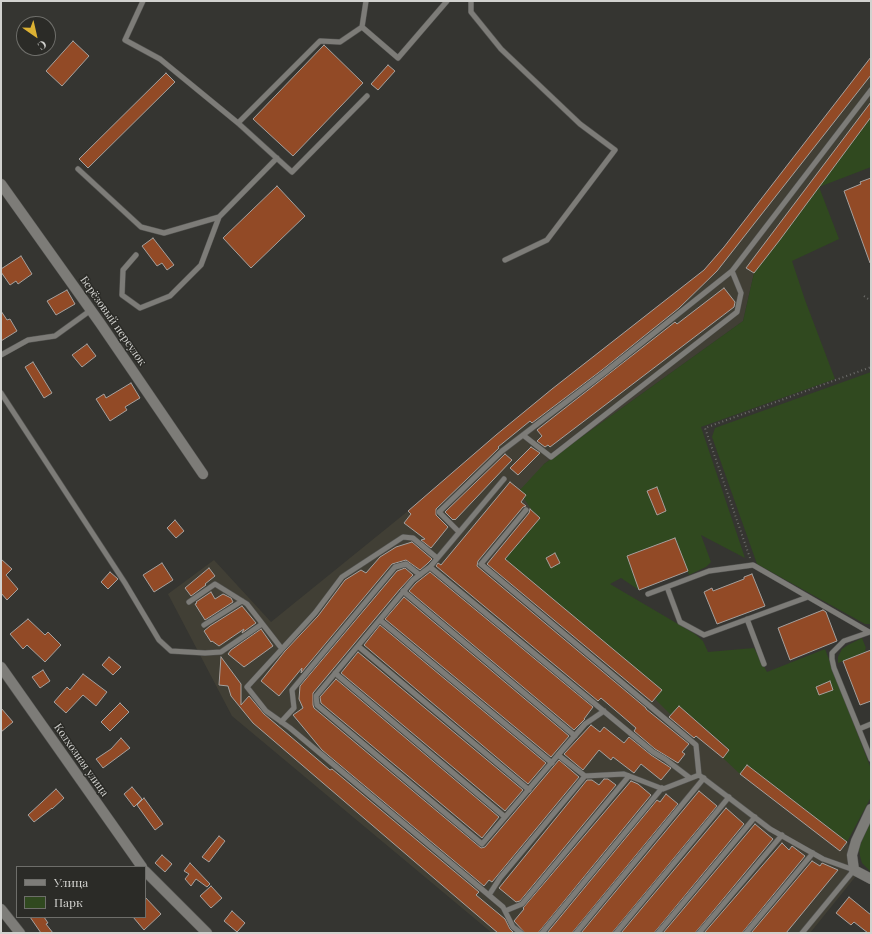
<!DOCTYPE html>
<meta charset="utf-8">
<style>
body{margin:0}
#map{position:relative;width:872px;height:934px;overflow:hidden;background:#353531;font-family:"Playfair Display",serif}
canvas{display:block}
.frame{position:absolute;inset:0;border:2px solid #d2d2cf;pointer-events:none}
.legend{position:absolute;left:16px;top:866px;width:130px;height:52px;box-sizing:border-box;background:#2b2b27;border:1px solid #6e6e6a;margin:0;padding:5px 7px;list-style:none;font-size:12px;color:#d2d2cf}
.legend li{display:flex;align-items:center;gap:8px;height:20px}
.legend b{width:20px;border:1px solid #6e6e6a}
.north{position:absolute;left:16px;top:16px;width:40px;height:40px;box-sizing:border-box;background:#2b2b27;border:1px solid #6e6e6a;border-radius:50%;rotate:146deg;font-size:11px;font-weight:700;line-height:16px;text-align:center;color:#d2d2cf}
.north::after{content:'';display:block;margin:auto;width:14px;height:18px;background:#ddb233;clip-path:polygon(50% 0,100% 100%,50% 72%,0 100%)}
</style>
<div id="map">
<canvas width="872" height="934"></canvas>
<div class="frame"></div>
<ul class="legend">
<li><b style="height:5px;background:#7d7c78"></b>Улица</li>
<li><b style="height:11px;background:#30491f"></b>Парк</li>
</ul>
<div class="north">С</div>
</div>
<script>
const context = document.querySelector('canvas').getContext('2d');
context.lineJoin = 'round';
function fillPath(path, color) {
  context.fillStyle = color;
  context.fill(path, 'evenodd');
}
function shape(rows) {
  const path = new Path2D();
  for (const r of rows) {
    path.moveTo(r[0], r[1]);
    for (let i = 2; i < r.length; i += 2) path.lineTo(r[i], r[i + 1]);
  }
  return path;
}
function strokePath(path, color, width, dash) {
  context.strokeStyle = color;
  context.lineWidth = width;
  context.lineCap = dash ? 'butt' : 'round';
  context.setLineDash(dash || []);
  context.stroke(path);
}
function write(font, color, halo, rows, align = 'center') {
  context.font = font + ' "Playfair Display",serif';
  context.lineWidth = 3;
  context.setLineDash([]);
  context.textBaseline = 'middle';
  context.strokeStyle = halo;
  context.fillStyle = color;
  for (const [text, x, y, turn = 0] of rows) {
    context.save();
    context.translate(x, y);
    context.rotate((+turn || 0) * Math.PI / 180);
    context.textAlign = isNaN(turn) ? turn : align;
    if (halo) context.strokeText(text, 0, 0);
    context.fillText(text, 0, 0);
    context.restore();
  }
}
fillPath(shape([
 [871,57,871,117,754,273,743,321,544,464,533,512,540,518,505,559,662,690,747,765,847,842,860,871,810,933,492,933,232,716,168,594,214,560,271,622,408,511,496,435,552,389,704,270,724,247]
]), '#413f35');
fillPath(shape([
 [871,117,871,167,819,187,839,239,792,261,805,300,835,379,701,427,745,558,701,535,711,562,706,567,689,575,675,538,627,556,639,590,621,578,610,584,695,634,703,641,708,652,754,648,767,672,825,649,871,769,871,797,847,842,747,765,740,774,723,758,729,749,679,706,671,715,655,699,661,690,505,559,540,518,533,512,519,491,544,464,743,321,754,273],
 [657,488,666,511,657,515,647,491],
 [871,372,871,624,865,624,757,564,712,437,715,428],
 [862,638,866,648,865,649,866,652,838,663,838,657,842,649,848,645],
 [871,817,871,872,862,863,860,856,859,848]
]), '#30491f');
const building = shape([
 [73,41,89,56,62,86,46,71,73,41],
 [324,45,363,83,293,156,253,119,324,45],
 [871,57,871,75,717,271,679,308,602,370,532,423,530,421,498,447,499,448,436,509,436,515,448,527,431,548,421,540,425,539,404,523,411,514,408,511,496,435,552,389,704,270,724,247,871,57],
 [388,65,395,71,378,90,371,84,388,65],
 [166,73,175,82,88,168,79,159,166,73],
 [871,102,871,117,779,241,754,273,746,268,871,102],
 [871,178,871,262,870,263,844,191,861,184,860,182,871,178],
 [277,186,305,216,251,268,223,238,277,186],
 [153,238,174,265,167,270,162,263,157,266,142,246,153,238],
 [21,256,32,274,18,284,16,281,10,285,1,272,1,269,21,256],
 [724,288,735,302,734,307,550,447,548,445,545,447,537,441,542,436,537,430,675,322,677,324,724,288],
 [67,290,75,304,56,315,47,301,67,290],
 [1,311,7,320,10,319,17,331,1,341,1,311],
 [87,344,96,356,82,367,72,355,87,344],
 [33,362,52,393,44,398,25,367,33,362],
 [131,383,140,398,125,407,127,410,110,421,96,399,104,394,106,398,131,383],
 [531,447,540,453,518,475,510,468,531,447],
 [505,454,512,460,455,520,454,519,453,520,445,512,505,454],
 [510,482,526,495,521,502,526,506,523,507,478,561,477,566,646,708,646,709,689,744,682,752,685,754,678,763,655,749,634,731,636,728,601,698,598,701,436,566,438,563,441,565,510,482],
 [657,487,666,511,657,515,647,491,657,487],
 [530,509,540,518,505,559,662,690,652,702,487,564,529,513,530,509],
 [175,520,184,531,176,538,167,528,175,520],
 [675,538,688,571,639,590,627,556,675,538],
 [412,542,432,559,427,564,420,570,406,560,392,564,301,673,302,668,279,696,261,681,285,651,318,616,345,580,361,570,366,573,380,557,396,547,412,542],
 [555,553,560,563,551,568,546,558,555,553],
 [1,559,12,569,6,575,18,589,7,600,1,593,1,559],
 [162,563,173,580,154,592,143,575,162,563],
 [209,568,215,576,205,584,206,585,191,596,185,588,209,568],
 [405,568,413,575,400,589,313,693,313,705,314,708,481,848,485,847,559,760,579,777,492,882,489,880,484,886,322,750,293,715,303,708,299,699,300,686,397,571,405,568],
 [110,572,118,579,108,589,101,582,110,572],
 [430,572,593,707,584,719,585,719,574,730,409,591,416,583,430,572],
 [752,574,765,606,717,624,704,592,712,588,713,591,744,579,744,577,752,574],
 [211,592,215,599,223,594,231,598,233,602,205,620,195,604,197,603,196,602,211,592],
 [404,597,569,736,551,757,385,619,404,597],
 [242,606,256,623,242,633,244,629,219,646,212,641,211,642,204,631,210,626,242,606],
 [823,610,826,612,837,641,790,660,778,628,823,610],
 [28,619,45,635,48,632,61,645,45,662,27,645,23,649,10,634,28,619],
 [380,625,546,763,528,784,364,645,380,625],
 [261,629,273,646,244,667,228,654,231,650,261,629],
 [871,650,871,701,860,705,843,661,871,650],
 [358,652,523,790,505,811,341,673,358,652],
 [109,657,121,667,113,675,102,665,109,657],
 [221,657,241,684,241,705,249,696,264,714,330,770,332,769,479,892,476,895,505,919,510,929,514,933,498,933,253,723,231,696,228,686,219,685,221,657],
 [43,670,50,681,40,688,32,677,43,670],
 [83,674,107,692,96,706,83,695,66,713,54,702,67,687,70,690,83,674],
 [336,679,499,817,482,838,321,703,320,697,336,679],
 [830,681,833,690,819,695,816,687,830,681],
 [120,703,129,712,110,731,101,722,120,703],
 [679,706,729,750,723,758,696,736,694,738,669,717,679,706],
 [1,708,13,722,1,732,1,708],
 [591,725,600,732,604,727,624,743,629,737,651,755,671,768,661,780,641,764,634,773,613,757,611,760,599,750,583,770,564,754,591,725],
 [121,738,130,748,103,768,96,759,111,749,121,738],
 [747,765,847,842,840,851,740,774,747,765],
 [604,779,608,779,616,785,520,901,516,902,499,888,587,780,592,780,599,785,604,779],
 [631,781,638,784,651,795,538,933,525,933,514,921,524,909,523,908,631,781],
 [132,787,142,799,134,807,124,794,132,787],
 [56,789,64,798,52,809,52,808,34,822,28,815,56,789],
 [699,791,717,806,612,933,581,933,699,791],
 [666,794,678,804,572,933,547,933,657,800,660,802,666,794],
 [144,798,163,824,155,830,137,805,144,798],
 [726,808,744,824,654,933,621,933,726,808],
 [755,824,773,839,695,933,663,933,755,824],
 [219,836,225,841,209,862,202,857,219,836],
 [782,843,789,850,792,846,805,856,742,933,704,933,782,843],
 [162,855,172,864,165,872,155,863,162,855],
 [812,861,820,866,822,863,838,870,786,933,751,933,812,861],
 [190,863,210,884,207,887,196,879,191,886,185,879,189,874,184,871,190,863],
 [211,886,222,898,211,908,200,896,211,886],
 [145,897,161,914,144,930,133,917,145,917,145,897],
 [849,897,871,915,871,933,868,933,854,922,851,925,836,913,849,897],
 [232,911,245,923,237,932,224,921,232,911],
 [30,917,44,917,48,923,46,924,53,933,41,933,30,917]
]);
fillPath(building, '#924a26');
strokePath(building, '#a5a19e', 1);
const lane = shape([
 [143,1,125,40,160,59,238,123,320,41,340,42,362,27],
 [366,1,362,27,398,58,447,1],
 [471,1,471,12,501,49,580,124,615,150,547,240,505,260],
 [238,123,292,172,367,96],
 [78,169,141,227,164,233,219,217],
 [136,255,123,270,122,295,140,308,170,296,201,265,219,217,277,158],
 [1,355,28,340,55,336,91,310],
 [1,393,125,583,159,640,171,651,205,653,221,652,262,624],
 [523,435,551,457,737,312,741,293,732,271],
 [504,479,430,567,413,580,316,696,317,705,482,844,558,755,585,776,624,774,663,789,699,775],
 [526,510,481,564,696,745,699,775,770,829,823,859,854,870,802,933],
 [459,532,439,512,502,451,604,373,732,271,871,90],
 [437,558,413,538,403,537,342,577,315,613,247,687,266,711,290,728,503,907,513,927,521,933],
 [430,567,653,752,665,759,690,778],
 [667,587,680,622,704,635,808,597],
 [403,591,575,736],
 [648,594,709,571,753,565,869,632],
 [189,602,215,584,247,604,282,649],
 [747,619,764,664],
 [380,620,552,763],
 [204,625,242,601],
 [870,632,844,641,832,653,832,659,834,668,871,759],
 [358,646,529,790],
 [335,673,505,817],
 [281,722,294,708,292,690,395,567,406,564,420,575],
 [859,729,871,724],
 [558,755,585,724,604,711],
 [489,895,500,878,585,776],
 [505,911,522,904,629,776],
 [542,933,662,788],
 [576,933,704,778],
 [616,933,729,797],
 [658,933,755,817],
 [699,933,782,835],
 [746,933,813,853]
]);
const street = shape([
 [1,184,100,323,203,474],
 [1,667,142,867],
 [871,809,856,841,852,855,854,870,871,879],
 [145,871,207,933],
 [1,909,20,933]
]);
strokePath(lane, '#535350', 6);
strokePath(street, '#535350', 11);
strokePath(shape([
 [864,296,871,301],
 [750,558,705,428,871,367]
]), '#6d6d6a', 2, [1, 3]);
strokePath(lane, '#7d7c78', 5);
strokePath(street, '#7d7c78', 10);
write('11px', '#d2d2cf', '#2b2b27', [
 ["Берёзовый переулок",113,321,55],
 ["Колхозная улица",81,760,55]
]);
</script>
